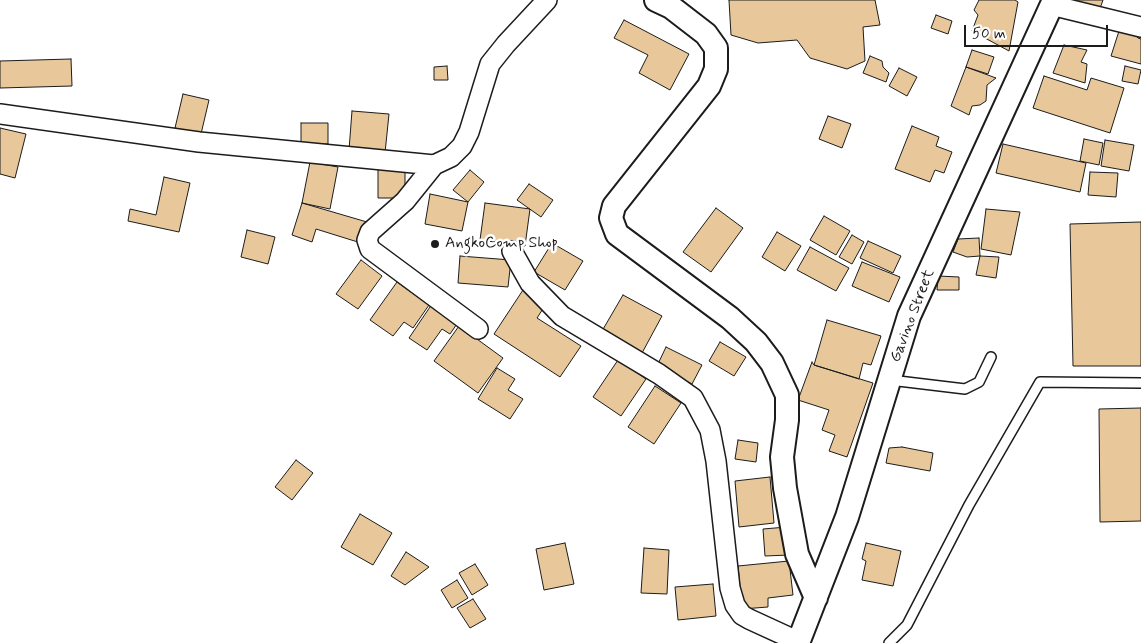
<!DOCTYPE html>
<style>
body{margin:0}
#map{position:relative;width:1141px;height:643px;overflow:hidden;background:#fff;font-family:Mynerve,sans-serif}
canvas{display:block}
.scale{position:absolute;left:964px;top:25px;width:144px;height:22px;box-sizing:border-box;border:2px solid #1c1c1c;border-top:0;padding-left:6px;font-size:15px;line-height:18px;white-space:nowrap;color:#1c1c1c;-webkit-text-stroke:4px #fff;paint-order:stroke}
</style>
<div id="map">
<canvas width="1141" height="643"></canvas>
<div class="scale">50 m</div>
</div>
<script>
const context = document.querySelector('canvas').getContext('2d');
context.lineJoin = 'round';
function fillPath(path, color) {
  context.fillStyle = color;
  context.fill(path, 'evenodd');
}
function shape(rows) {
  const path = new Path2D();
  for (const r of rows) {
    path.moveTo(r[0], r[1]);
    for (let i = 2; i < r.length; i += 2) path.lineTo(r[i], r[i + 1]);
  }
  return path;
}
function strokePath(path, color, width, dash) {
  context.strokeStyle = color;
  context.lineWidth = width;
  context.lineCap = dash ? 'butt' : 'round';
  context.setLineDash(dash || []);
  context.stroke(path);
}
function write(font, color, halo, rows, align = 'center') {
  context.font = font + ' Mynerve,sans-serif';
  context.lineWidth = 5;
  context.setLineDash([]);
  context.textBaseline = 'middle';
  context.strokeStyle = halo;
  context.fillStyle = color;
  for (const [text, x, y, turn = 0] of rows) {
    context.save();
    context.translate(x, y);
    context.rotate((+turn || 0) * Math.PI / 180);
    context.textAlign = isNaN(turn) ? turn : align;
    if (halo) context.strokeText(text, 0, 0);
    context.fillText(text, 0, 0);
    context.restore();
  }
}
const building = shape([
 [729,0,875,0,880,25,863,27,865,61,847,69,810,58,797,40,758,43,731,35,729,0],
 [979,0,1015,0,1018,2,1009,51,972,31,978,15,974,10,979,0],
 [1066,0,1103,0,1098,14,1066,0],
 [936,15,952,21,948,34,931,28,936,15],
 [624,20,689,54,670,90,639,73,648,55,614,38,624,20],
 [1119,31,1132,31,1138,38,1141,39,1141,64,1111,56,1119,31],
 [1064,45,1087,50,1081,62,1087,64,1085,83,1053,73,1064,45],
 [972,50,994,57,988,74,966,67,972,50],
 [870,56,882,61,883,67,889,73,886,82,863,73,870,56],
 [71,59,72,86,0,88,0,61,71,59],
 [447,66,448,80,434,80,434,67,447,66],
 [1125,66,1141,70,1138,84,1122,81,1125,66],
 [966,67,996,78,987,85,986,101,980,105,972,106,969,115,951,106,966,67],
 [899,68,917,77,907,96,889,86,899,68],
 [1044,76,1087,90,1091,78,1124,88,1110,133,1033,108,1044,76],
 [183,94,209,100,201,134,175,128,183,94],
 [352,111,389,114,385,153,349,150,352,111],
 [828,116,851,124,842,148,819,139,828,116],
 [301,123,328,123,328,144,301,144,301,123],
 [912,126,939,137,936,146,952,152,944,173,935,170,930,182,895,169,912,126],
 [0,128,26,134,15,178,0,174,0,128],
 [1084,139,1103,143,1099,165,1080,161,1084,139],
 [1105,140,1134,145,1129,171,1101,166,1105,140],
 [1003,144,1086,163,1080,192,996,173,1003,144],
 [310,162,338,167,330,209,302,203,310,162],
 [378,169,405,169,405,198,378,198,378,169],
 [470,170,484,182,468,202,453,190,470,170],
 [1090,172,1118,173,1116,197,1088,195,1090,172],
 [164,177,190,183,179,232,128,221,130,209,156,215,164,177],
 [529,184,553,200,541,217,517,200,529,184],
 [430,194,468,202,462,231,425,224,430,194],
 [302,203,367,222,361,243,316,229,312,242,292,235,302,203],
 [485,203,530,209,525,246,480,240,485,203],
 [716,208,743,228,711,272,683,252,716,208],
 [986,209,1020,212,1011,255,981,249,986,209],
 [824,216,850,231,836,255,810,240,824,216],
 [1141,222,1141,366,1073,366,1070,224,1141,222],
 [247,230,275,237,268,264,241,257,247,230],
 [777,232,801,246,785,271,762,257,777,232],
 [852,235,864,242,852,264,839,257,852,235],
 [979,238,980,256,967,257,953,252,958,239,979,238],
 [868,241,901,256,893,273,860,258,868,241],
 [552,243,583,261,565,290,534,272,552,243],
 [810,247,849,268,836,291,797,270,810,247],
 [460,256,511,260,508,287,458,283,460,256],
 [980,256,999,257,996,278,976,275,980,256],
 [361,260,382,276,358,309,336,294,361,260],
 [862,262,900,277,889,302,852,286,862,262],
 [938,276,959,277,959,290,937,290,938,276],
 [397,282,429,305,413,328,404,322,393,336,370,320,397,282],
 [523,290,546,304,537,318,581,346,560,377,494,334,523,290],
 [623,295,662,316,642,353,602,331,623,295],
 [434,301,461,318,450,334,442,329,427,350,409,338,434,301],
 [827,320,881,336,871,365,863,363,859,379,814,365,827,320],
 [459,326,503,358,478,393,434,361,459,326],
 [720,342,746,357,734,376,709,361,720,342],
 [666,347,702,365,692,384,657,366,666,347],
 [618,360,646,379,621,416,593,397,618,360],
 [812,362,814,365,873,383,847,457,829,451,835,435,822,430,829,410,798,400,812,362],
 [497,368,515,379,508,390,523,399,510,419,478,399,497,368],
 [655,386,681,403,654,444,628,427,655,386],
 [1141,408,1141,521,1100,522,1099,409,1141,408],
 [738,440,758,443,756,462,735,459,738,440],
 [902,447,933,453,930,471,886,463,889,448,902,447],
 [296,460,313,473,292,500,275,487,296,460],
 [770,477,774,523,739,527,735,481,770,477],
 [360,514,392,533,373,565,341,547,360,514],
 [787,527,789,555,765,556,763,529,787,527],
 [565,543,574,584,544,590,536,549,565,543],
 [866,543,901,551,893,586,862,580,866,561,862,559,866,543],
 [644,548,669,550,667,594,641,593,644,548],
 [406,552,429,567,405,585,391,576,406,552],
 [789,561,793,595,768,598,768,607,742,609,738,566,789,561],
 [475,564,488,585,472,595,459,573,475,564],
 [457,580,468,598,452,608,441,590,457,580],
 [713,584,716,616,678,620,675,587,713,584],
 [473,599,486,619,470,628,457,608,473,599]
]);
fillPath(building, '#e8c89a');
strokePath(building, '#1c1c1c', 1);
const service = shape([
 [890,380,965,389,979,382,991,357],
 [889,643,907,625,969,505,1040,382,1141,383]
]);
const minor = shape([
 [1051,5,1141,27],
 [0,114,199,142,434,165,451,157,462,146,469,132,490,64,506,44,547,0],
 [434,165,405,201,370,232,367,240,370,249,478,329],
 [512,251,530,283,562,316,659,374,693,398,710,430,716,461,730,588,735,605,742,615,749,619,799,642]
]);
const tertiary = shape([
 [656,0,671,7,706,34,716,48,716,69,709,86,614,206,611,218,617,234,730,318,756,342,772,363,787,395,787,420,782,457,785,488,797,554,816,598],
 [798,643,847,517,909,316,1054,0]
]);
strokePath(service, '#1c1c1c', 12);
strokePath(minor, '#1c1c1c', 22);
strokePath(tertiary, '#1c1c1c', 26);
strokePath(service, '#fff', 9);
strokePath(minor, '#fff', 19);
strokePath(tertiary, '#fff', 22);
for (const [x, y, r, color] of [
 [435,244,5,"#1c1c1c"]
]) {
  const dot = new Path2D();
  dot.arc(x, y, r, 0, 2 * Math.PI);
  context.fillStyle = color;
  context.fill(dot);
  strokePath(dot, '#fff', 2);
}
write('16px', '#1c1c1c', '#fff', [
 ["AngkoComp Shop",445,244]
], 'left');
write('16px', '#1c1c1c', '#fff', [
 ["Gavino Street",913,316,-69]
]);
</script>
